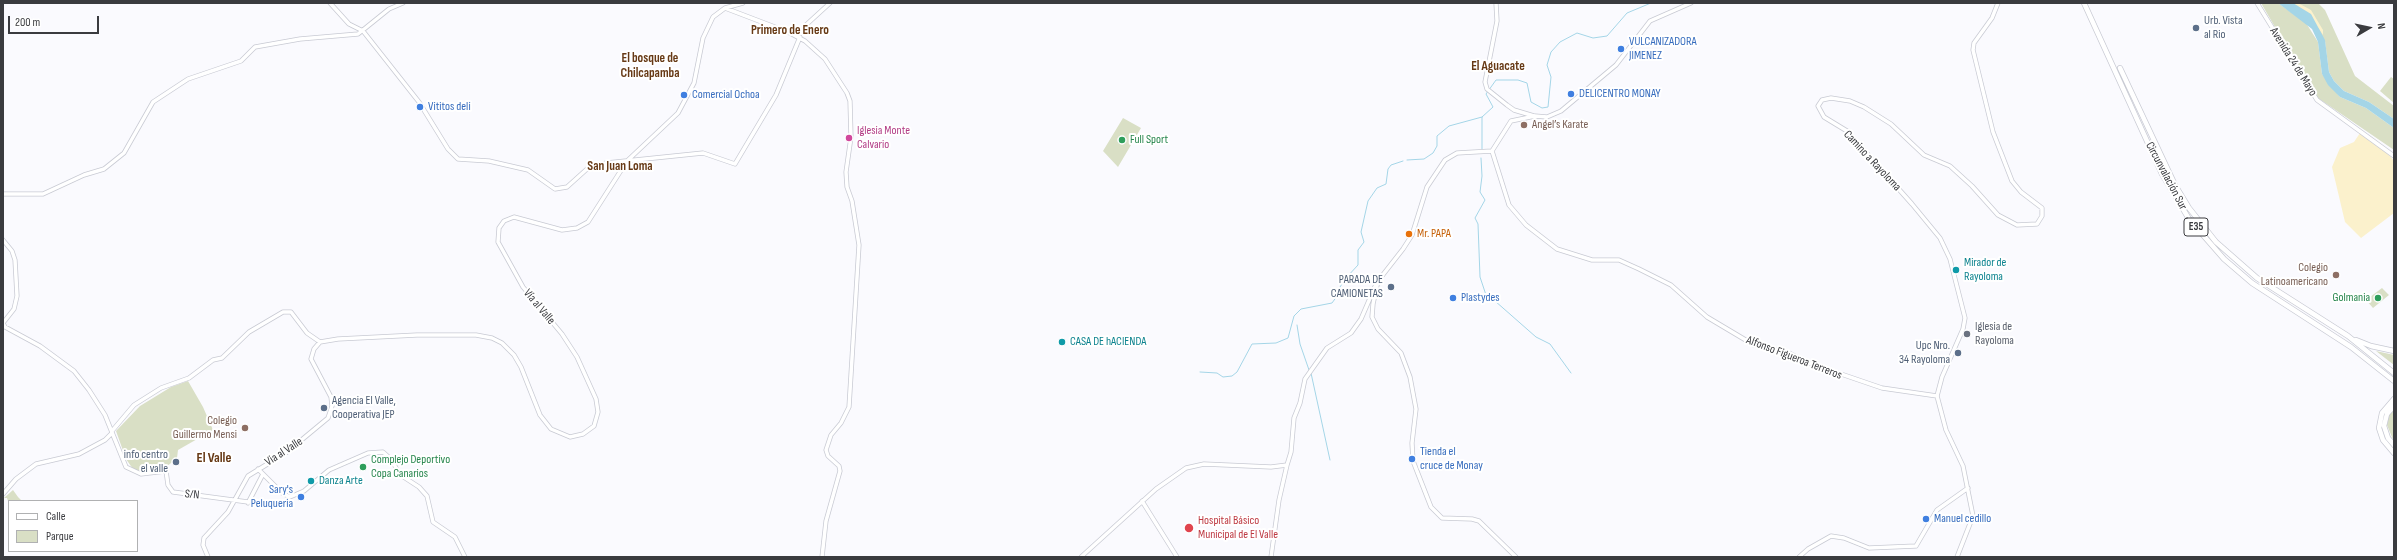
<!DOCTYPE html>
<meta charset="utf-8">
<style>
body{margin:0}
#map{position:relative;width:2397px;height:560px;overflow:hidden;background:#fafafe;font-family:"Sofia Sans Condensed",sans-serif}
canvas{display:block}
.frame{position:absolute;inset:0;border:4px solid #3a3b3f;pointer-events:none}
.legend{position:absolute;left:8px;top:500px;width:130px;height:52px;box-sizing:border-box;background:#fff;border:1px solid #b0b1b2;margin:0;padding:5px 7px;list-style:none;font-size:12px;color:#3a3b3f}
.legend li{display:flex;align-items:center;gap:8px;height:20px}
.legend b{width:20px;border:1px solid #b0b1b2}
.north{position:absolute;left:2349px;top:8px;width:40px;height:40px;-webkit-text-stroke:3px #fff;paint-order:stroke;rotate:81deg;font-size:11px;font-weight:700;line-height:16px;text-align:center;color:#3a3b3f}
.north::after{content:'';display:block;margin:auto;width:14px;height:18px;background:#3a3b3f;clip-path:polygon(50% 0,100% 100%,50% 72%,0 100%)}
.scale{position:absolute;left:8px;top:16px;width:91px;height:18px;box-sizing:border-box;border:2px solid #3a3b3f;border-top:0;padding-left:5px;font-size:12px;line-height:14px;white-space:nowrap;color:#3a3b3f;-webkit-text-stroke:3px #fff;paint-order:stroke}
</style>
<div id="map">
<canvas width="2397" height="560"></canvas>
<div class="frame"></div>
<ul class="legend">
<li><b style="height:5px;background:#fff"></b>Calle</li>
<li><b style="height:11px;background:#d9dfc5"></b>Parque</li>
</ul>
<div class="north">N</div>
<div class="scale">200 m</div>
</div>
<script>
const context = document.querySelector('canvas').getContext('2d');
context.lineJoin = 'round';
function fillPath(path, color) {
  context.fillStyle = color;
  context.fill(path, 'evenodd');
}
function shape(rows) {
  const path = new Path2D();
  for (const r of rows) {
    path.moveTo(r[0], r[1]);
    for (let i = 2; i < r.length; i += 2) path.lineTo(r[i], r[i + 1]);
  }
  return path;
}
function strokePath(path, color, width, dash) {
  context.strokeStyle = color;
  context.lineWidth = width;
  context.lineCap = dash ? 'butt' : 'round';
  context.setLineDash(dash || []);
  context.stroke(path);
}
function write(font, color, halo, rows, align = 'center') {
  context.font = font + ' "Sofia Sans Condensed",sans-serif';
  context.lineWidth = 4;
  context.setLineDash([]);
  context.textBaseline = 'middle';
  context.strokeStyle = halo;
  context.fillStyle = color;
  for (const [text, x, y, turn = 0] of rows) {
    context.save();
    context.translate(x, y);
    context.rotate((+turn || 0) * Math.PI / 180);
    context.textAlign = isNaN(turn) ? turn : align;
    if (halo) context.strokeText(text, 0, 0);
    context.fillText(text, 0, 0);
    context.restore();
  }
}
fillPath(shape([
 [2261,3,2278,3,2306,23,2318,42,2322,74,2340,97,2366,108,2394,128,2394,150,2315,96],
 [2293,3,2318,3,2325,10,2355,76,2394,106,2394,119,2369,102,2344,91,2334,81,2329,72,2325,41],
 [2391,77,2394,79,2394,103,2380,91],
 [1123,118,1141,128,1118,167,1103,151],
 [2382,288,2389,295,2373,308,2366,300],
 [2376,351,2394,355,2394,365],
 [188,381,203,407,213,430,178,450,177,458,165,468,144,472,133,469,126,459,116,431,140,406,171,387],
 [2394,409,2394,442,2387,425,2389,415],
 [13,490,18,497,22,501,9,501,9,504,7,498,4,498]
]), '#d9dfc5');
fillPath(shape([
 [2290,3,2298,3,2311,10,2323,30,2323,35,2319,29],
 [2360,133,2385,150,2394,161,2394,213,2361,238,2345,222,2332,167,2340,148,2354,142]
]), '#fbf1cc');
fillPath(shape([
 [2278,3,2293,3,2311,14,2325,40,2329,72,2334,81,2344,91,2369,102,2394,119,2394,128,2366,108,2340,97,2328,85,2322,74,2318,42,2312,29]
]), '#a4d5e7');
strokePath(shape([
 [1482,149,1482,117,1493,107,1486,94,1496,80,1518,80,1527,83,1531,102,1542,108,1548,107,1551,77,1547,65,1551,52,1560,42,1577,33,1593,38,1607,36,1627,13,1651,3],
 [1481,158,1482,176,1480,192,1485,200,1475,218,1478,224,1480,277,1487,298],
 [1407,160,1424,159,1433,153,1437,146,1437,136,1449,126,1482,117],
 [1495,301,1536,337,1550,344,1571,373],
 [1297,325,1300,344,1309,370],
 [1200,372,1217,373,1223,377,1232,376,1237,372,1252,344,1276,343,1288,338,1294,316,1301,309,1332,303,1340,292,1340,287,1346,278,1358,265,1358,250,1364,242,1361,232,1368,201,1377,188,1386,184,1388,169,1391,165,1403,161],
 [1311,373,1330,460]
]), '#a4d5e7', 1);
const secondary = shape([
 [330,3,349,24,363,31,419,102,448,149,458,159,489,161,528,170,555,189,567,187,587,169,606,163,703,153,735,164,776,95,800,37],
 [1496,3,1497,21,1485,82,1487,89,1507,105,1514,110,1534,116],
 [2257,3,2317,100,2394,156],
 [725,8,788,32,805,41,825,59,847,93,850,101,851,137,846,172,847,187,852,201,859,245,849,407,841,423,831,435,826,450,828,456,839,466,840,471,826,521,822,557],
 [795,35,830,3],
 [1492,151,1509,205,1526,225,1557,249,1592,260,1619,260,1639,269,1671,285,1707,317,1754,345,1789,353,1806,362,1882,388,1937,396],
 [3,194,43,194,84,175,104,169,124,153,153,102,188,79,241,61,255,47,300,39,358,34,389,9,403,3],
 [3,240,12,251,15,260,17,296,14,309,3,323,5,327,40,346,74,371,89,390,105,415,126,467,141,474,166,471,168,485,173,492,248,502],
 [112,431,134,405,161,388,189,378,213,360,222,358,249,332,283,312,291,312,307,333,320,342],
 [258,469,282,493,290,497,304,491,329,470,368,453,383,452,392,460,399,474,419,487,427,496,433,522,455,537,465,557],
 [3,494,16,479,36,464,79,454,105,440,112,433],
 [1142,501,1177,557],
 [248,503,263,474],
 [208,557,203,545,204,538,228,512,248,476,287,452,328,418,332,406,331,397,311,359,314,349,320,342,338,339,417,335,476,335,492,338,502,343,514,355,521,367,540,415,551,429,570,437,583,434,594,426,598,412,596,399,577,357,562,334,523,287,498,242,499,228,504,221,514,217,562,230,577,228,588,222,627,161,678,113,694,83,703,38,713,17,725,8,743,3],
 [1081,557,1156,489,1186,468,1204,464,1271,467,1287,465,1291,452,1294,418,1300,403,1305,379,1327,348,1351,333,1361,319,1377,282],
 [1271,557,1279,500,1287,465],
 [1516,557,1479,521,1472,519,1442,518,1431,507,1413,461,1412,443,1416,409,1410,377,1401,353,1378,329,1372,317,1373,304,1378,281,1403,249,1412,235,1427,187,1445,160,1457,153,1492,151,1511,121,1535,116,1547,117,1561,111,1616,65,1650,21,1691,3],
 [1799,557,1808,549,1831,536,1844,538,1869,548,1916,546,1937,510,1968,488],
 [1957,557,1973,516,1963,466,1946,430,1937,396,1942,377,1963,329,1965,318,1950,259,1940,238,1912,204,1847,131,1824,117,1818,106,1822,100,1831,98,1850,101,1864,107,1891,124,1924,155,1950,166,1972,186,1998,215,2017,225,2037,224,2042,216,2042,208,2021,192,2012,181,1993,132,1973,50,1974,43,1992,18,1998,3]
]);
const highway = shape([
 [2084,3,2162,174,2189,219,2224,259,2252,283,2351,347,2394,381],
 [2120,68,2175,185,2189,208,2216,242,2257,278,2348,336,2394,373],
 [2356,340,2371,346,2394,351],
 [2394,399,2382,413,2379,428,2383,440,2394,453],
 [2394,406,2387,414,2384,426,2388,438,2394,445]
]);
strokePath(secondary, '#c8cad3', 5);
strokePath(highway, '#c8cad3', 6);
strokePath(secondary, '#fff', 3.5);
strokePath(highway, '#fff', 4.5);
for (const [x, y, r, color] of [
 [2196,28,4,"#5c6f8a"],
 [1621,49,4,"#3f7fe0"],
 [1571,94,4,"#3f7fe0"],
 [684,95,4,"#3f7fe0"],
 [420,107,4,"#3f7fe0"],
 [1524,125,4,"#8d6e63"],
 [849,138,4,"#d1479c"],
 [1122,140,4,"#2e9e5b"],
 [1409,234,4,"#e8710a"],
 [1956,270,4,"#0f9aa8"],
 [2336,275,4,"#8d6e63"],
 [1391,287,4,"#5c6f8a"],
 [1453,298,4,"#3f7fe0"],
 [2378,298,4,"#2e9e5b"],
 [1967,334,4,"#6b7280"],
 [1062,342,4,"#0f9aa8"],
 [1958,353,4,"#5c6f8a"],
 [324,408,4,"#5c6f8a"],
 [245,428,4,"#8d6e63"],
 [1412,459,4,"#3f7fe0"],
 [176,462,4,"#5c6f8a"],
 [363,467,4,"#2e9e5b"],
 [311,481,4,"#0f9aa8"],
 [301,497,4,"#3f7fe0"],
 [1926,519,4,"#3f7fe0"],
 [1189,528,5,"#e0444e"]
]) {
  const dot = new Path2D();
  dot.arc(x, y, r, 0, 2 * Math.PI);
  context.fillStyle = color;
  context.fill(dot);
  strokePath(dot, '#fff', 1.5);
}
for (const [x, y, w] of [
 [2196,227,24]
]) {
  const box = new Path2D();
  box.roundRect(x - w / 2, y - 9, w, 18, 3);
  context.fillStyle = '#fff';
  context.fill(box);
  strokePath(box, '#3a3b3f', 1);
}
write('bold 11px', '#3a3b3f', null, [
 ["E35",2196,227]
]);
write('12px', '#4e5e75', '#fff', [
 ["Urb. Vista",2204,21,"left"],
 ["al Rio",2204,35,"left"],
 ["PARADA DE",1383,280],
 ["CAMIONETAS",1383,294],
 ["Upc Nro.",1950,346],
 ["34 Rayoloma",1950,360],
 ["Agencia El Valle,",332,401,"left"],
 ["Cooperativa JEP",332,415,"left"],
 ["info centro",168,455],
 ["el valle",168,469]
], 'right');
write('12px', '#366cbe', '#fff', [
 ["VULCANIZADORA",1629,42],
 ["JIMENEZ",1629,56],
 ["DELICENTRO MONAY",1579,94],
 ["Comercial Ochoa",692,95],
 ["Vititos deli",428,107],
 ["Plastydes",1461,298],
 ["Tienda el",1420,452],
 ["cruce de Monay",1420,466],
 ["Sary's",293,490,"right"],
 ["Peluqueria",293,504,"right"],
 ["Manuel cedillo",1934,519]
], 'left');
write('12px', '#3a3b3f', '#fff', [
 ["Avenida 24 de Mayo",2293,62,58],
 ["Camino a Rayoloma",1872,161,47],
 ["Circunvalación Sur",2166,176,62],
 ["Vía al Valle",539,307,50],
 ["Alfonso Figueroa Terreros",1794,358,21],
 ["Via al Valle",284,452,-33],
 ["S/N",192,495,5]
]);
write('12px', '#785e54', '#fff', [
 ["Angel’s Karate",1532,125,"left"],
 ["Colegio",2328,268],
 ["Latinoamericano",2328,282],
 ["Colegio",237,421],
 ["Guillermo Mensi",237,435]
], 'right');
write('12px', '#b23c85', '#fff', [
 ["Iglesia Monte",857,131],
 ["Calvario",857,145]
], 'left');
write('12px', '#27864d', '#fff', [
 ["Full Sport",1130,140],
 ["Golmania",2370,298,"right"],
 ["Complejo Deportivo",371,460],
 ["Copa Canarios",371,474]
], 'left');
write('12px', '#c56008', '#fff', [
 ["Mr. PAPA",1417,234]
], 'left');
write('12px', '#0d838f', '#fff', [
 ["Mirador de",1964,263],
 ["Rayoloma",1964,277],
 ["CASA DE hACIENDA",1070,342],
 ["Danza Arte",319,481]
], 'left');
write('12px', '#5b616d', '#fff', [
 ["Iglesia de",1975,327],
 ["Rayoloma",1975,341]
], 'left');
write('12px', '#be3a42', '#fff', [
 ["Hospital Básico",1198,521],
 ["Municipal de El Valle",1198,535]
], 'left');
write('bold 13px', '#673a16', '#fff', [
 ["Primero de Enero",790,31],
 ["El bosque de",650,59],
 ["Chilcapamba",650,74],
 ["El Aguacate",1498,67],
 ["San Juan Loma",620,167]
]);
write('bold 14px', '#673a16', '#fff', [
 ["El Valle",214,458]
]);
</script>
